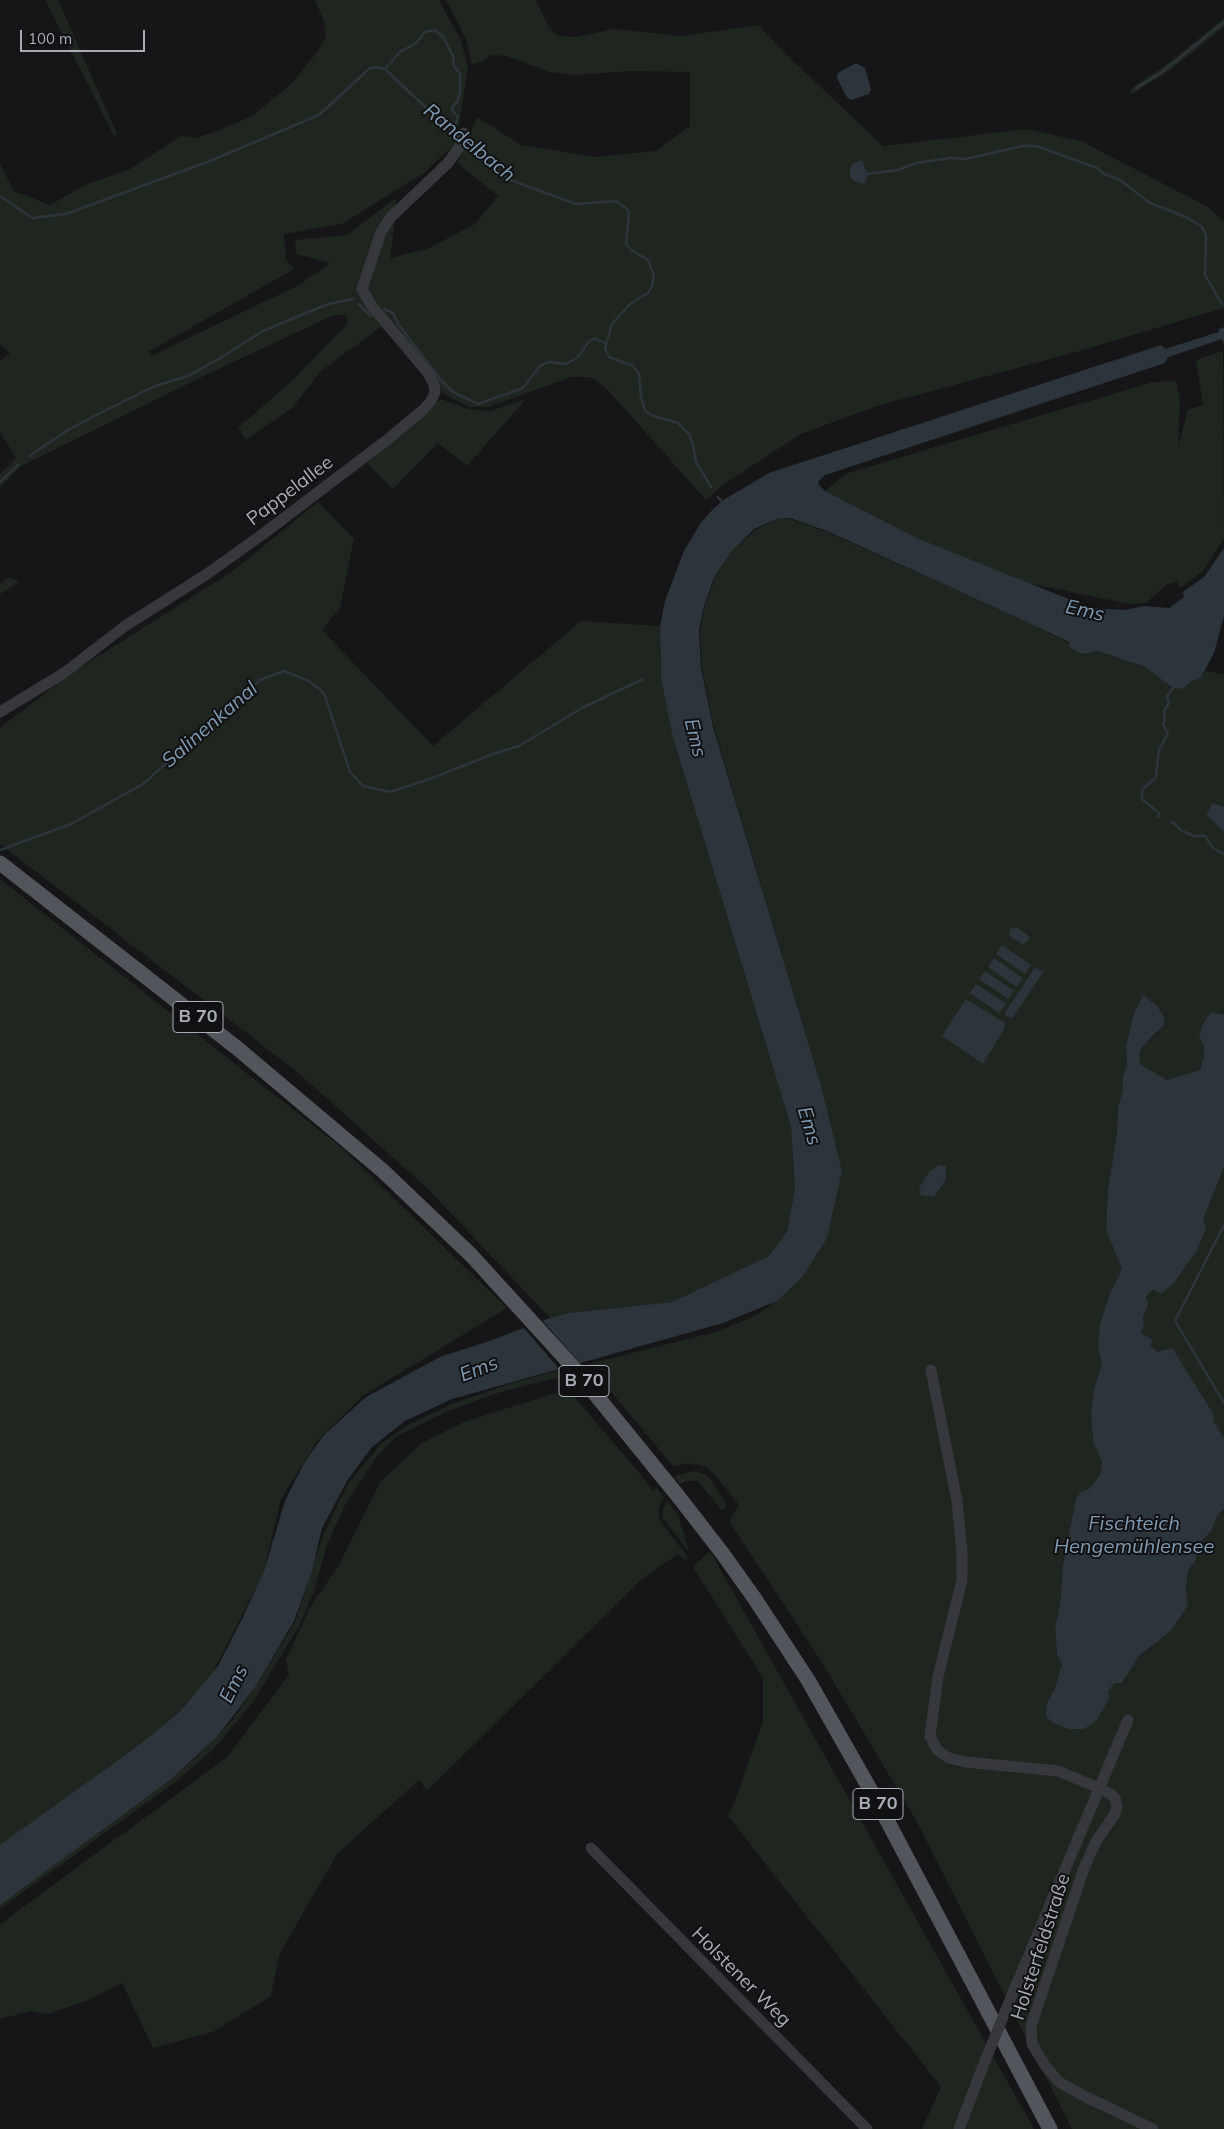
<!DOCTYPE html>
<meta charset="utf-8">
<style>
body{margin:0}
#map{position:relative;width:1224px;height:2129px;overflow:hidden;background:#161618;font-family:Mulish,sans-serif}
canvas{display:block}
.scale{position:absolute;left:20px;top:30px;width:125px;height:22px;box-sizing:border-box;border:2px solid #a8adb8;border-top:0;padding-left:6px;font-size:15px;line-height:18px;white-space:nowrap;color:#a8adb8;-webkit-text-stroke:4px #111113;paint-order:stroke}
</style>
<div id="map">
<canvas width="1224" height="2129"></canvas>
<div class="scale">100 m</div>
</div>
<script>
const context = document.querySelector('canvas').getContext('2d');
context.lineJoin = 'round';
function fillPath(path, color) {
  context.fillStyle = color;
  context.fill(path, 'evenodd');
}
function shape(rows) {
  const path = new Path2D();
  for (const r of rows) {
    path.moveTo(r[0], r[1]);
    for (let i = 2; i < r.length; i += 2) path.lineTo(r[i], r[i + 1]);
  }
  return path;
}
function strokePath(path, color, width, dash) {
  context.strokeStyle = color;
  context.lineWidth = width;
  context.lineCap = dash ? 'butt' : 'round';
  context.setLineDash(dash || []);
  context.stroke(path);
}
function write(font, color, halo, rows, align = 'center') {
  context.font = font + ' Mulish,sans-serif';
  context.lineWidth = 4;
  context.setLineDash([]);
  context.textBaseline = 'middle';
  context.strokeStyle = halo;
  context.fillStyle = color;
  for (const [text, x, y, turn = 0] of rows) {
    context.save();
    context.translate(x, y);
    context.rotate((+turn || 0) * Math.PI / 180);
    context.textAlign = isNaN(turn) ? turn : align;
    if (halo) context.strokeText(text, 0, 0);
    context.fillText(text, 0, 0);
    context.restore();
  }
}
fillPath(shape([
 [45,0,58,0,117,134,114,136],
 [315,0,439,0,461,41,468,68,456,143,425,172,342,224,284,234,286,260,294,269,148,352,151,356,299,285,330,263,296,254,295,240,347,235,396,198,395,221,390,258,427,249,475,224,498,196,457,163,477,117,521,145,595,157,656,151,690,126,690,72,630,71,575,75,549,72,507,56,490,55,484,61,472,64,466,39,446,0,536,0,549,28,560,36,576,37,614,29,681,36,758,25,791,59,883,146,1027,129,1081,141,1208,207,1224,221,1224,308,1076,352,877,406,801,434,721,486,706,500,606,388,590,377,571,377,488,407,469,407,444,394,386,315,382,326,321,371,292,408,246,440,238,428,294,379,347,324,347,315,334,315,212,372,21,466,0,487,0,474,16,458,0,432,0,361,10,353,0,344,0,164,14,191,50,205,87,184,130,169,181,136,195,138,218,131,252,116,289,86,318,51,326,36,324,21],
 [1224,18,1224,27,1169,71,1132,94,1130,91,1133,87,1170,62],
 [1223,351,1224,539,1203,571,1181,588,1177,582,1167,584,1146,603,1129,604,1022,582,917,538,825,491,845,474,1153,382,1176,381,1180,400,1178,447,1188,410,1203,405,1196,360],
 [441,399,468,409,490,411,526,399,467,466,438,443,393,489,367,463],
 [318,502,354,539,340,608,322,630,433,746,581,621,660,626,661,678,672,734,791,1127,795,1188,787,1231,769,1256,672,1302,569,1313,550,1318,428,1189,295,1070,0,844,0,728,73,672,230,573],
 [777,519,790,519,827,532,1020,619,1069,643,1083,654,1098,651,1145,667,1173,688,1182,689,1192,681,1200,679,1205,671,1224,674,1224,807,1213,803,1206,814,1224,832,1224,1014,1222,1013,1199,1037,1204,1046,1204,1056,1200,1070,1167,1080,1140,1065,1139,1056,1141,1049,1152,1036,1164,1025,1143,995,1134,1013,1126,1046,1127,1065,1123,1076,1123,1090,1118,1107,1117,1131,1108,1190,1106,1229,1122,1269,1110,1293,1098,1347,1102,1364,1094,1389,1091,1413,1093,1442,1102,1462,1100,1476,1089,1489,1082,1491,1076,1498,1063,1564,1060,1604,1055,1628,1057,1655,1062,1663,1055,1689,1047,1703,1108,1692,1114,1683,1122,1683,1140,1655,1170,1632,1188,1604,1186,1591,1188,1571,1196,1560,1200,1543,1211,1531,1218,1515,1224,1508,1224,2129,1072,2129,916,1820,819,1658,729,1521,739,1505,714,1474,704,1466,688,1463,673,1466,588,1364,720,1331,754,1316,777,1301,842,1171,821,1085,713,724,702,668,700,630,705,606,715,578,731,552,755,530],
 [997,954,1031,965,1025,974],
 [1035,967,1012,1019,1004,1014],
 [10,577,19,582,0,594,0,584],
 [0,879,342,1148,507,1308,364,1395,318,1440,281,1499,263,1574,204,1690,90,1798,0,1859],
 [1224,1167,1224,1438,1214,1422,1213,1413,1203,1397,1173,1350,1167,1349,1158,1352,1150,1346,1153,1340,1141,1333,1144,1324,1143,1318,1146,1297,1150,1292,1174,1283,1196,1252,1203,1220],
 [559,1370,567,1379,555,1378,494,1394,446,1412,397,1436,375,1459,344,1507,327,1545,314,1591,298,1628,253,1702,213,1750,175,1782,0,1909,0,1903,178,1773,198,1756,233,1719,256,1686,296,1620,321,1541,340,1499,350,1481,381,1444,406,1426,452,1404,509,1384],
 [571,1393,647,1482,653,1491,656,1487,664,1498,659,1507,659,1519,688,1557,684,1560,678,1554,642,1579,427,1791,419,1780,337,1854,279,1955,271,1996,213,2032,153,2048,122,1983,86,2001,48,2014,30,2011,0,2019,0,1924,226,1758,289,1675,286,1660,309,1609,339,1565,380,1482,422,1443,464,1422,552,1394],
 [694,1471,705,1474,711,1480,726,1504,725,1508,721,1510,698,1481,686,1481,680,1484,674,1476],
 [667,1501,678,1514,689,1552,662,1517,663,1509],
 [710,1551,1034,2129,922,2129,941,2087,728,1816,734,1804,763,1721,763,1678,693,1567]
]), '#1e261f');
fillPath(shape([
 [856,63,865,68,871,89,869,94,851,100,846,96,837,78,838,73],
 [862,160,868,176,864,184,855,181,850,177,850,169,853,163],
 [1224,327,1224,344,1222,339,1168,357,1165,363,825,475,818,482,819,485,825,491,917,538,1091,608,1125,610,1144,606,1169,608,1184,597,1183,592,1204,577,1224,548,1224,616,1214,653,1200,679,1192,681,1182,689,1173,688,1145,667,1098,651,1083,654,1070,648,1069,642,1020,619,827,531,790,518,777,519,754,529,731,552,714,578,704,606,699,630,701,668,713,727,821,1085,842,1171,827,1238,802,1277,777,1301,723,1323,452,1399,405,1421,372,1447,347,1481,322,1528,312,1571,294,1621,256,1686,216,1738,170,1780,0,1905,0,1845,138,1746,180,1712,218,1666,242,1619,264,1571,285,1501,304,1463,323,1436,366,1397,442,1356,487,1342,550,1318,569,1313,672,1302,769,1256,787,1231,795,1188,791,1127,672,734,661,678,660,626,665,601,684,551,700,524,714,508,725,499,769,473,1161,345,1165,349,1219,332,1219,329],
 [1213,803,1224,807,1224,832,1206,814],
 [1016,927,1029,936,1029,939,1023,945,1009,935,1010,929],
 [1002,945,1031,965,1025,974,996,954],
 [994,958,1023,978,1017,987,988,967],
 [1035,967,1043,972,1012,1019,1004,1014],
 [985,971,1014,991,1008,999,979,979],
 [976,984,1006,1004,999,1013,970,993],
 [1143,995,1157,1006,1164,1017,1164,1025,1152,1036,1141,1049,1139,1056,1140,1064,1167,1080,1200,1070,1204,1056,1204,1046,1199,1037,1202,1026,1210,1013,1224,1014,1224,1167,1203,1220,1206,1228,1196,1252,1174,1283,1161,1294,1154,1290,1150,1292,1146,1297,1148,1304,1143,1317,1144,1324,1141,1333,1153,1340,1150,1346,1158,1352,1167,1349,1173,1349,1213,1413,1214,1422,1224,1438,1224,1508,1218,1515,1211,1531,1200,1543,1196,1560,1188,1571,1186,1591,1188,1605,1170,1632,1140,1655,1122,1683,1114,1683,1108,1692,1109,1698,1097,1720,1084,1729,1070,1729,1053,1723,1046,1716,1047,1703,1055,1689,1062,1663,1057,1655,1055,1628,1060,1604,1063,1564,1076,1498,1082,1491,1089,1489,1100,1475,1102,1462,1093,1442,1091,1413,1094,1389,1102,1364,1098,1347,1100,1325,1110,1293,1122,1269,1106,1230,1108,1190,1117,1131,1118,1107,1123,1090,1123,1076,1127,1065,1126,1046,1134,1013],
 [966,999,1005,1023,1004,1029,983,1064,942,1036],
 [939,1165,946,1166,946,1179,934,1197,921,1195,919,1188,929,1172]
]), '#2c353c');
fillPath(shape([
 [541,1319,582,1365,561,1371,522,1326]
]), '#161618');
strokePath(shape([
 [385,69,400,52,416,43,425,32,435,30,444,38,453,56,454,66,460,74,460,93,457,102,453,106,452,110,458,117,453,134],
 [1136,88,1162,72,1224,22],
 [465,144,508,179,576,204,616,201,627,209,629,214,626,244,631,250,648,260,654,276,652,286,648,293,630,304,612,324,605,348,609,357,633,366,639,373,641,397,645,411,653,416,678,423,689,434,693,445,696,462,711,487],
 [867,174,898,170,916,163,951,158,965,159,1023,146,1036,146,1097,168,1104,174,1120,180,1150,203,1186,217,1202,227,1206,236,1205,275,1222,304],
 [0,196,32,218,66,214,210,161,319,115,370,68,377,67,385,69,459,139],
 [358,304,371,316],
 [384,309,393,313,398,324,441,380,453,392,478,404,523,388,541,365,549,362,566,364,578,357,589,341,595,338,605,343],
 [29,456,68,430,102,412,155,386,188,376,217,360,263,331,328,304,353,299],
 [0,482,19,464],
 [718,497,723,503],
 [1158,817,1159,813,1142,799,1142,790,1156,777,1159,750,1168,733,1163,725,1165,718,1164,711,1169,703,1167,696,1173,688],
 [1172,822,1182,831,1194,836,1205,836,1214,849,1224,854],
 [0,850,71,824,143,784,260,680,284,671,309,681,324,693,350,772,363,786,390,792,427,780,493,754,519,746,582,708,643,679],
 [1224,1225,1175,1321,1224,1403]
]), '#2c353c', 2.5);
strokePath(shape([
 [0,712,64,673,125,626,207,574,263,534,387,440,424,409,431,401,435,392,434,384,428,373,371,305,362,289,381,232,391,217,448,163,460,146,464,133],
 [931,1370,957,1501,962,1553,962,1580,938,1677,930,1736,937,1750,949,1758,966,1762,1058,1771,1099,1788,1112,1795,1115,1798,1117,1806,1115,1814,1097,1840,1084,1868,1031,2026,1032,2044,1046,2067,1059,2082,1084,2096,1153,2129],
 [591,1848,867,2129],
 [1012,1995,1128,1720],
 [959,2129,985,2061]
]), '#37383d', 11);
strokePath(shape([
 [0,863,237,1048,383,1171,471,1255,574,1368,678,1496,723,1554,755,1599,808,1680,879,1805,1050,2129]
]), '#53555c', 15);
strokePath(shape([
 [985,2061,1012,1995]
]), '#37383d', 11);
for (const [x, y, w] of [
 [198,1017,50],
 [584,1381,50],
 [878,1804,50]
]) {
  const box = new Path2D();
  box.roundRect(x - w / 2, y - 15.5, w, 31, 4);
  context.fillStyle = '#111113';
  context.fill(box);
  strokePath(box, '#a8adb8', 1);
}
write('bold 18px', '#a8adb8', null, [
 ["B 70",198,1017],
 ["B 70",584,1381],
 ["B 70",878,1804]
]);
write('19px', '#a8adb8', '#111113', [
 ["Pappelallee",290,491,-37],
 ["Holsterfeldstraße",1041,1947,-72],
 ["Holstener Weg",741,1977,45]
]);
write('italic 20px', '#7f9bb3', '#111113', [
 ["Randelbach",469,143,39],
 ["Ems",1085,611,13],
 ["Salinenkanal",210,725,-41],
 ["Ems",695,738,76],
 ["Ems",809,1126,73],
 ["Ems",479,1369,-21],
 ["Fischteich",1134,1524],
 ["Hengemühlensee",1134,1547],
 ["Ems",234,1684,-64]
]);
</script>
